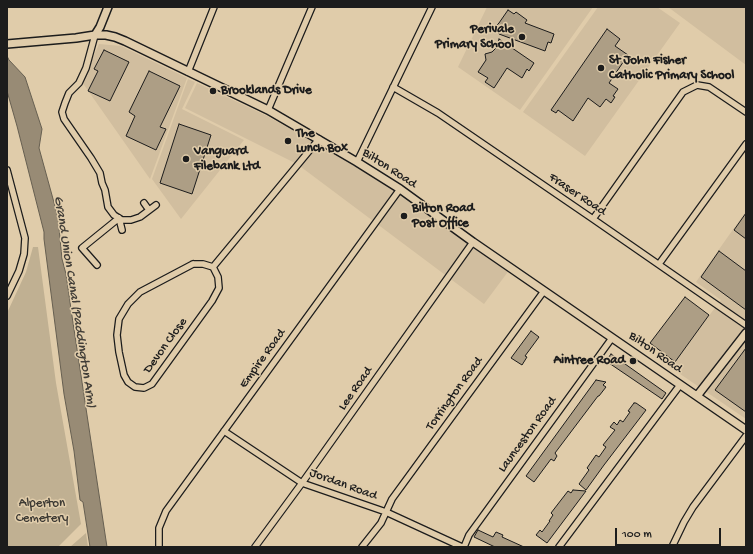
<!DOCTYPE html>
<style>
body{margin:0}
#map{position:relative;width:753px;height:554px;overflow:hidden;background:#e0ccaa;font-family:"Gochi Hand",sans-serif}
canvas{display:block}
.frame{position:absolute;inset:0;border:8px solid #1c1c1c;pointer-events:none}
.scale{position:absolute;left:615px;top:528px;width:106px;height:18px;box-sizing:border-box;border:2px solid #1c1c1c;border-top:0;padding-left:5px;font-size:12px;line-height:14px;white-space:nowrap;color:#1c1c1c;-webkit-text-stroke:3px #e0ccaa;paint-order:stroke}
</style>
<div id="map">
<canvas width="753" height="554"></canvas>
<div class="frame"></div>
<div class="scale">100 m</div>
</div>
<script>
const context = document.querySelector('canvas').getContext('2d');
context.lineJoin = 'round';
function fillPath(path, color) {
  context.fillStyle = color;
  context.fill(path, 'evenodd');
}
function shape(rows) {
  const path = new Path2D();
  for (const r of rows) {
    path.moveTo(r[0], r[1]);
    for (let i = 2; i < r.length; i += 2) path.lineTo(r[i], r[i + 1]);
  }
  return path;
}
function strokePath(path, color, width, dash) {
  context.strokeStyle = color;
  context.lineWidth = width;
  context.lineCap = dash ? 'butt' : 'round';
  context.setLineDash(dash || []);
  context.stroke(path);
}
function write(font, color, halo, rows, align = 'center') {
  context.font = font + ' "Gochi Hand",sans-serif';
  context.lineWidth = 3;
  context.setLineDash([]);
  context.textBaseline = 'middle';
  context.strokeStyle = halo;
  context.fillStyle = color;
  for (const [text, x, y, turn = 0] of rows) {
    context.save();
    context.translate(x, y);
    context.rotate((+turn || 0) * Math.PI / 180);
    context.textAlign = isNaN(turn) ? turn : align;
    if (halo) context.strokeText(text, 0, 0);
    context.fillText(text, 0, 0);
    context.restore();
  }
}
fillPath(shape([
 [487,7,593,7,520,110,458,67],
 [598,7,657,7,680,23,585,156,523,112],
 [668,7,746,7,746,65],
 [99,44,121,46,187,78,150,179,82,82],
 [188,79,195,82,182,109,244,140,181,219,152,179],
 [197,83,267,116,344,159,402,194,510,269,484,304,297,164,185,108],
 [746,211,746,419,670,367,721,300,696,282]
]), '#d1be9f');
fillPath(shape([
 [33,247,38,247,56,383,81,524,58,547,7,547,7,313,26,272],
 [86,533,88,547,70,547]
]), '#c0b092');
const water = shape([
 [7,56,9,60,25,77,42,129,39,148,58,217,62,259,66,274,72,316,107,547,90,547,83,502,80,500,74,451,64,394,44,239,44,232,17,126,7,91,7,56]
]);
fillPath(water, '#988b75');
strokePath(water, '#665f51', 1);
const building = shape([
 [508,10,514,14,516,12,527,20,525,23,554,34,551,43,548,42,545,51,499,34,494,28,499,23,508,10],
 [607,29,620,39,615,46,628,55,609,83,618,89,613,96,615,97,611,103,606,99,600,107,588,98,573,121,558,110,556,113,551,110,607,29],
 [499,39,534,63,529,71,527,69,522,78,507,68,494,88,485,82,488,78,478,72,486,60,485,54,492,52,497,47,499,39],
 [104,50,129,62,110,101,88,91,98,71,94,69,104,50],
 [149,71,180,86,160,127,166,129,156,150,126,136,135,116,129,112,149,71],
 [179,124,211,135,192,194,160,183,179,124],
 [746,213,746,239,734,230,746,213],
 [719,251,746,271,746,310,701,277,719,251],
 [685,297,709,315,675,362,650,343,685,297],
 [531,331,539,337,525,356,527,357,522,365,511,358,531,331],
 [746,348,746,412,715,390,746,348],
 [611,354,666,393,662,399,606,361,611,354],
 [596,380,606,382,603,385,606,387,599,396,598,396,555,453,557,456,554,461,551,459,534,482,526,476,596,380],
 [634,403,636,403,646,410,604,465,586,490,579,484,589,470,587,468,596,455,599,457,606,447,603,445,615,430,610,427,614,422,617,425,620,420,623,422,630,412,628,411,634,403],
 [573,490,586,491,547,543,536,535,540,530,542,532,550,521,549,521,553,515,551,513,568,491,571,493,573,490],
 [478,530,493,537,496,532,503,535,502,537,524,547,495,547,474,537,478,530]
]);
fillPath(building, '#ad9e85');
strokePath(building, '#1c1c1c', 1);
const minor = shape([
 [95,35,86,68,79,83,69,93,65,103,62,112,64,119,91,158,100,173,102,183,105,190,108,207,114,215,122,220,131,220,140,217,156,205],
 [188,72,214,7],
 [393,87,438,113,593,219,746,325],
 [268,110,312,7],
 [357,162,432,7],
 [7,170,25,238,24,254,19,271,7,296],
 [144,203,149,210],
 [593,219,683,92,697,85,709,87,746,112],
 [193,264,203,264,213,267,218,277,219,288,212,301,152,384,144,388,135,387,128,382,124,375,119,352,117,335,119,319,128,304,140,292,193,264],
 [659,264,746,144],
 [97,265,82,248,119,218,122,230],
 [213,267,319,139],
 [224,431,302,483,386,512,462,547],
 [159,547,159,528,166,511,400,189],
 [255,547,302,483,473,242],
 [362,547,381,523,392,499,454,414,544,291],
 [464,547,469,535,612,338],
 [559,547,680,385],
 [672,547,684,522,693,507,746,436]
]);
const tertiary = shape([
 [95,35,100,27,108,7],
 [7,44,76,38,95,35,106,35,115,37,125,41,268,110,357,162,400,189,473,242,746,430],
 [697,396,746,333]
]);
strokePath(minor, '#1c1c1c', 8);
strokePath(tertiary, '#1c1c1c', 10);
strokePath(minor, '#e0ccaa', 5.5);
strokePath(tertiary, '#e0ccaa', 7);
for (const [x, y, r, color] of [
 [522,37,4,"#1c1c1c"],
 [601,68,4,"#1c1c1c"],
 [213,91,4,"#1c1c1c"],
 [288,141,4,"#1c1c1c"],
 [186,159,4,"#1c1c1c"],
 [404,216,4,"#1c1c1c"],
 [633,361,4,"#1c1c1c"]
]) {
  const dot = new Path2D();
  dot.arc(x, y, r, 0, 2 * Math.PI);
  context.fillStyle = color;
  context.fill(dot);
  strokePath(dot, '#e0ccaa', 1.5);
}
write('bold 13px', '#1c1c1c', '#e0ccaa', [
 ["Perivale",514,30,"right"],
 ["Primary School",514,45,"right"],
 ["St John Fisher",609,61],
 ["Catholic Primary School",609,76],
 ["Brooklands Drive",221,91],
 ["The",296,134],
 ["Lunch Box",296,149],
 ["Vanguard",194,152],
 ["Filebank Ltd",194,167],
 ["Bilton Road",412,209],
 ["Post Office",412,224],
 ["Aintree Road",625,361,"right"]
], 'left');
write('13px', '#1c1c1c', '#e0ccaa', [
 ["Bilton Road",389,169,33],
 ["Fraser Road",577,195,34],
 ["Devon Close",166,346,-54],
 ["Bilton Road",655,353,35],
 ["Empire Road",263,359,-54],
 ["Lee Road",356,389,-55],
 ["Torrington Road",455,394,-54],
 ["Launceston Road",528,435,-54],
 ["Jordan Road",343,485,20]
]);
write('13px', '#3d3a34', '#e0ccaa', [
 ["Alperton",42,504],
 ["Cemetery",42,519]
]);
write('italic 14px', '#413d37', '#e0ccaa', [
 ["Grand Union Canal (Paddington Arm)",74,302,81]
]);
</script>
